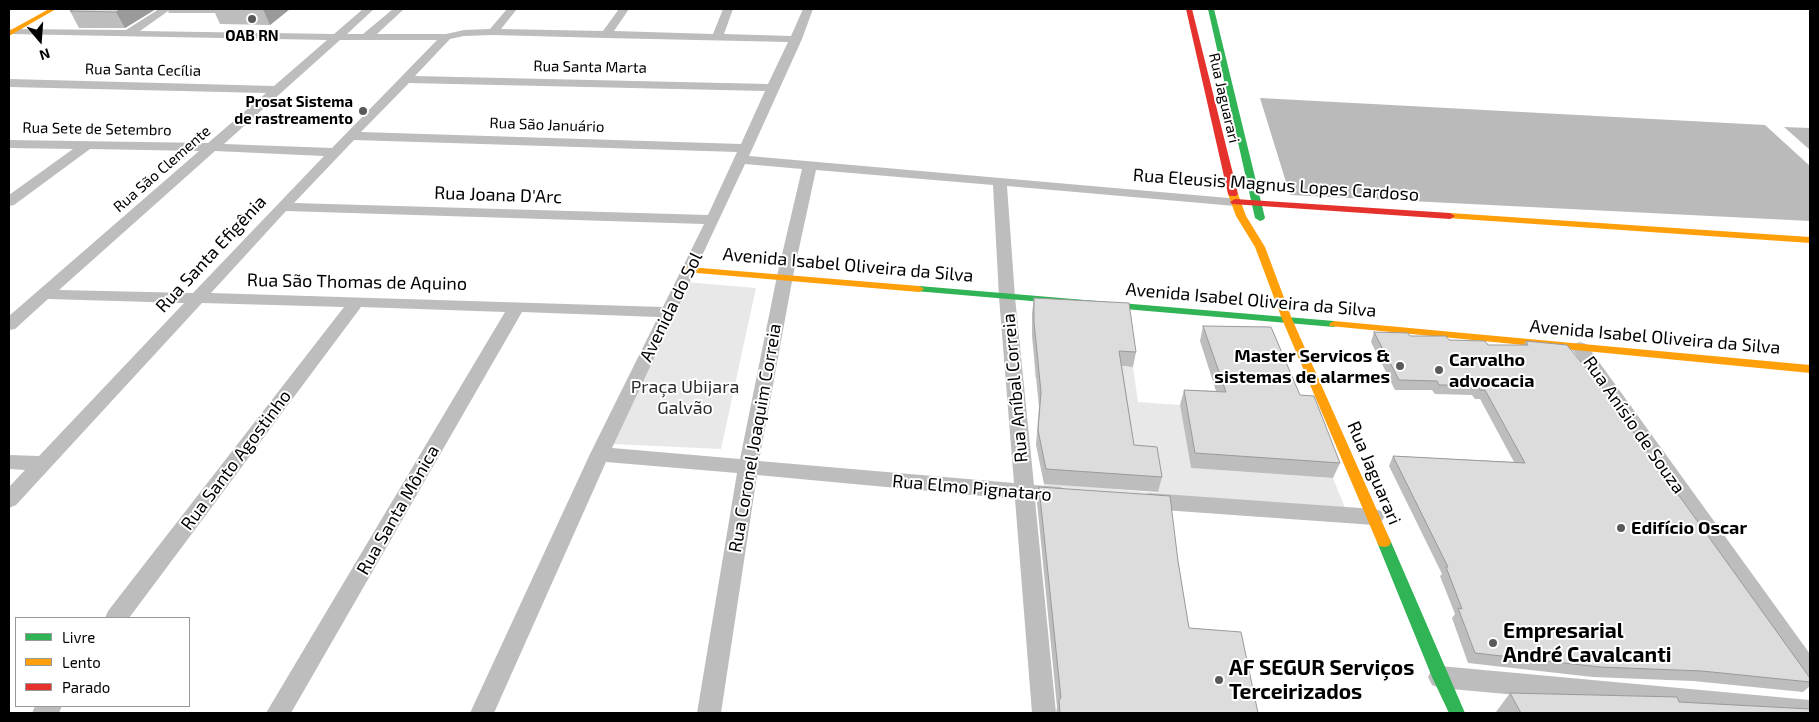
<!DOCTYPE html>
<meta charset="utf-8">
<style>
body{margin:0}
#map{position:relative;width:1819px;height:722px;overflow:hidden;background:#fff;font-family:"Exo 2",sans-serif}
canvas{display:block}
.frame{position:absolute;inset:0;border:10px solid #000;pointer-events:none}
.legend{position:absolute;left:15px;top:617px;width:175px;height:90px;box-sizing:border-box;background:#fff;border:1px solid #999;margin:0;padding:6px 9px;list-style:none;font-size:15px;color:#000}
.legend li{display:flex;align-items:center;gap:10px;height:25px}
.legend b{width:25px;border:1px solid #999}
.north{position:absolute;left:15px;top:15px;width:50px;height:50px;-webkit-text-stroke:4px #fff;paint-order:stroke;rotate:162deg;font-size:14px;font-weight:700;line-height:20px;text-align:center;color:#000}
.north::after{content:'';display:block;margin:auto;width:18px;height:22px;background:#000;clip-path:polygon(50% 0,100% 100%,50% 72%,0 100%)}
</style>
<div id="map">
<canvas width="1819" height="722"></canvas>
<div class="frame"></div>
<ul class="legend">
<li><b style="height:6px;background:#30b455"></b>Livre</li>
<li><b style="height:6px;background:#ff9f0a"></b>Lento</li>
<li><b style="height:6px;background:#e5322d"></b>Parado</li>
</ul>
<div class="north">N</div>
</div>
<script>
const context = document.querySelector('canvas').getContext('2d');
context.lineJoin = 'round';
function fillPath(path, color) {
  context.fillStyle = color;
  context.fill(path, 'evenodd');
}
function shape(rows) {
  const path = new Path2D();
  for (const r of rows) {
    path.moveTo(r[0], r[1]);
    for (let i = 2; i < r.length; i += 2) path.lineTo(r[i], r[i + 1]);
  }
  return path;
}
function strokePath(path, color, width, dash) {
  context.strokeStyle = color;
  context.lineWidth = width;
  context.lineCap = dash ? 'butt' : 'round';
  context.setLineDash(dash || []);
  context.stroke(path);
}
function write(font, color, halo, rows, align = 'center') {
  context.font = font + ' "Exo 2",sans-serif';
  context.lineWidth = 4;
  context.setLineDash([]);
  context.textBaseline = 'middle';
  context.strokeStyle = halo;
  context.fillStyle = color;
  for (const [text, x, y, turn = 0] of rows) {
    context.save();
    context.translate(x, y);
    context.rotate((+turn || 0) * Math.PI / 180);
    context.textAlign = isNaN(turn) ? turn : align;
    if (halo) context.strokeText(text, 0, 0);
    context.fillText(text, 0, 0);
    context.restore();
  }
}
fillPath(shape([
 [686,282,756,288,721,449,612,444],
 [1034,359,1133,367,1138,402,1180,405,1191,468,1333,478,1345,508,1045,492,1044,483,1158,493,1153,461,1038,452,1119,383,1035,378]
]), '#e8e8e8');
fillPath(shape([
 [1260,98,1765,125,1810,166,1810,221,1290,195],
 [1784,127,1810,128,1810,150]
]), '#bababa');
fillPath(shape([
 [159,9,171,9,140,31,334,34,363,9,374,9,347,34,363,34,393,9,404,9,377,34,446,34,464,30,490,29,507,9,517,9,501,29,603,31,619,9,629,9,614,31,713,34,723,9,733,9,724,34,791,36,803,9,813,9,802,39,749,156,1240,199,1242,202,1240,205,1235,206,1007,186,1015,297,1034,485,1060,487,1067,490,1070,495,1067,500,1060,503,1035,500,1056,713,1032,713,1015,499,757,475,721,713,697,713,737,473,606,462,494,713,470,713,590,454,658,317,522,312,291,713,266,713,505,312,361,307,129,618,105,618,108,611,344,307,202,303,16,505,9,508,9,487,25,470,9,469,9,455,39,456,184,303,48,299,15,329,9,330,9,316,199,151,90,149,14,205,9,206,9,195,73,149,9,148,9,140,208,143,266,93,9,87,9,79,274,86,327,40,9,34,9,30,13,29,126,30,159,9],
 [493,35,606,38,788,42,768,84,415,76,450,39,464,36,493,35],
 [340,40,437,40,332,148,224,144,340,40],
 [409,83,765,91,741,144,361,132,409,83],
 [354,140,737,152,708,215,294,203,354,140],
 [215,151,324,156,193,293,59,290,215,151],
 [745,164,802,169,777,276,740,459,612,448,745,164],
 [816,170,993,185,999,297,1014,483,759,461,793,276,816,170],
 [286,211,704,224,663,307,211,293,286,211],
 [1580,342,1586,344,1810,654,1810,683,1802,680,1574,352,1571,348,1574,344,1580,342],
 [1149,493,1374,509,1381,511,1384,517,1381,523,1374,525,1149,509,1142,506,1139,501,1142,496,1149,493],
 [1440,666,1810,700,1810,713,1714,713,1440,688,1432,685,1428,677,1432,669,1440,666],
 [35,706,62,706,59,713,32,713,35,706]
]), '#bdbdbd');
fillPath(shape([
 [1208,9,1214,9,1265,218,1263,220,1260,221,1255,218,1208,9],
 [919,286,1334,321,1339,324,1334,327,915,291,914,289,919,286],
 [1384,537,1389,538,1391,542,1465,713,1449,713,1432,677,1377,542,1379,538,1384,537]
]), '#30b455');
fillPath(shape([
 [49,9,56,9,9,36,9,31,49,9],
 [1233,191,1238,194,1246,216,1265,247,1292,319,1391,542,1389,546,1384,547,1379,546,1377,542,1282,319,1255,247,1236,216,1228,194,1233,191],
 [1450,213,1810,237,1810,243,1447,218,1447,214,1450,213],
 [689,267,919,286,924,289,919,292,685,272,684,270,685,268,689,267],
 [1334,321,1810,365,1810,373,1330,326,1329,324,1334,321]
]), '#ff9f0a');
fillPath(shape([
 [1186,9,1192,9,1238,194,1236,196,1230,196,1228,194,1186,9],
 [1235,199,1450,213,1455,216,1450,219,1232,204,1230,202,1235,199]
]), '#e5322d');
fillPath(shape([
 [75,9,156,9,125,28,79,28,70,11],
 [167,9,290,9,270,25,220,24,215,13,169,13],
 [1034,298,1136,352,1133,367,1122,366,1134,445,1162,477,1158,492,1044,484,1036,445,1039,407,1032,336,1032,313],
 [1203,326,1300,395,1340,463,1333,478,1191,468,1180,405,1184,390,1216,391,1200,341],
 [1374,332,1488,345,1524,345,1526,341,1617,406,1616,408,1810,678,1810,686,1803,692,1693,681,1593,677,1468,663,1452,618,1455,614,1440,576,1442,574,1389,466,1393,456,1514,462,1480,399,1475,399,1472,395,1435,394,1432,390,1395,390,1371,342],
 [1039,487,1178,561,1189,628,1258,713,1056,713,1057,707,1037,502],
 [1510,693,1679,702,1810,713,1497,713,1496,712]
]), '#bdbdbd');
fillPath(shape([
 [121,9,156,9,125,28,116,12],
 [263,9,290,9,270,25]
]), '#9a9a9a');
const building = shape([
 [75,9,121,9,116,12,70,11,75,9],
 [1034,298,1129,303,1136,352,1119,351,1134,445,1157,447,1162,477,1046,469,1038,430,1041,392,1034,322,1034,298],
 [1203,326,1271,327,1300,395,1314,396,1340,463,1195,453,1184,390,1226,392,1203,326],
 [1374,332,1408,333,1410,336,1446,336,1449,340,1485,341,1488,345,1528,345,1526,341,1567,345,1617,406,1614,405,1810,678,1810,682,1702,671,1600,667,1475,653,1458,608,1462,609,1446,567,1448,567,1393,456,1525,463,1485,390,1480,390,1477,385,1439,385,1437,381,1399,380,1374,332],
 [1039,487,1170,496,1178,561,1189,628,1241,632,1258,713,1060,713,1059,700,1061,698,1039,487],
 [1510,693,1677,697,1679,702,1810,709,1810,713,1521,713,1510,693]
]);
fillPath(building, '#dcdcdc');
strokePath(building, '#9a9a9a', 1);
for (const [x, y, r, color] of [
 [252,19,5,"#595959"],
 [363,111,5,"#595959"],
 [1400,366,5,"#595959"],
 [1439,370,5,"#595959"],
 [1621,528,5,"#595959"],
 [1493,643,5,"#595959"],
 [1219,680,5,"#595959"]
]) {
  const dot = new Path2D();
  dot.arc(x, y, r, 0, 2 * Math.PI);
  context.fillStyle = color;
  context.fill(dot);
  strokePath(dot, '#fff', 2);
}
write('bold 15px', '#000', '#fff', [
 ["OAB RN",252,36],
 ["Prosat Sistema",353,102,"right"],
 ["de rastreamento",353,119,"right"]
]);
write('15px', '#000', '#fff', [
 ["Rua Santa Marta",590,67,1],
 ["Rua Santa Cecília",143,70,1],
 ["Rua Jaguarari",1224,98,77],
 ["Rua São Januário",547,125,2],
 ["Rua Sete de Setembro",97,129,1],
 ["Rua São Clemente",162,169,-41]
]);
write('18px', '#000', '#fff', [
 ["Rua Eleusis Magnus Lopes Cardoso",1276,185,4],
 ["Rua Joana D'Arc",498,195,2],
 ["Rua Santa Efigênia",211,254,-47],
 ["Avenida Isabel Oliveira da Silva",848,265,5],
 ["Rua São Thomas de Aquino",357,282,1],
 ["Avenida Isabel Oliveira da Silva",1251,300,5],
 ["Avenida do Sol",671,307,-64],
 ["Avenida Isabel Oliveira da Silva",1655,337,5],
 ["Rua Aníbal Correia",1015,388,-95],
 ["Rua Anísio de Souza",1634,425,55],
 ["Rua Coronel Joaquim Correia",755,438,-80],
 ["Rua Santo Agostinho",236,460,-53],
 ["Rua Jaguarari",1374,473,67],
 ["Rua Elmo Pignataro",972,488,5],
 ["Rua Santa Mônica",398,510,-60]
]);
write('bold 18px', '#000', '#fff', [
 ["Master Servicos &",1390,356,"right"],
 ["sistemas de alarmes",1390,377,"right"],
 ["Carvalho",1449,360],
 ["advocacia",1449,381],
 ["Edifício Oscar",1631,528]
], 'left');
write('18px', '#2d2d2d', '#fff', [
 ["Praça Ubijara",685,387],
 ["Galvão",685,408]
]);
write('bold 21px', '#000', '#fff', [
 ["Empresarial",1503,631],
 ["André Cavalcanti",1503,655],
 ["AF SEGUR Serviços",1229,668],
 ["Terceirizados",1229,692]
], 'left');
</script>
